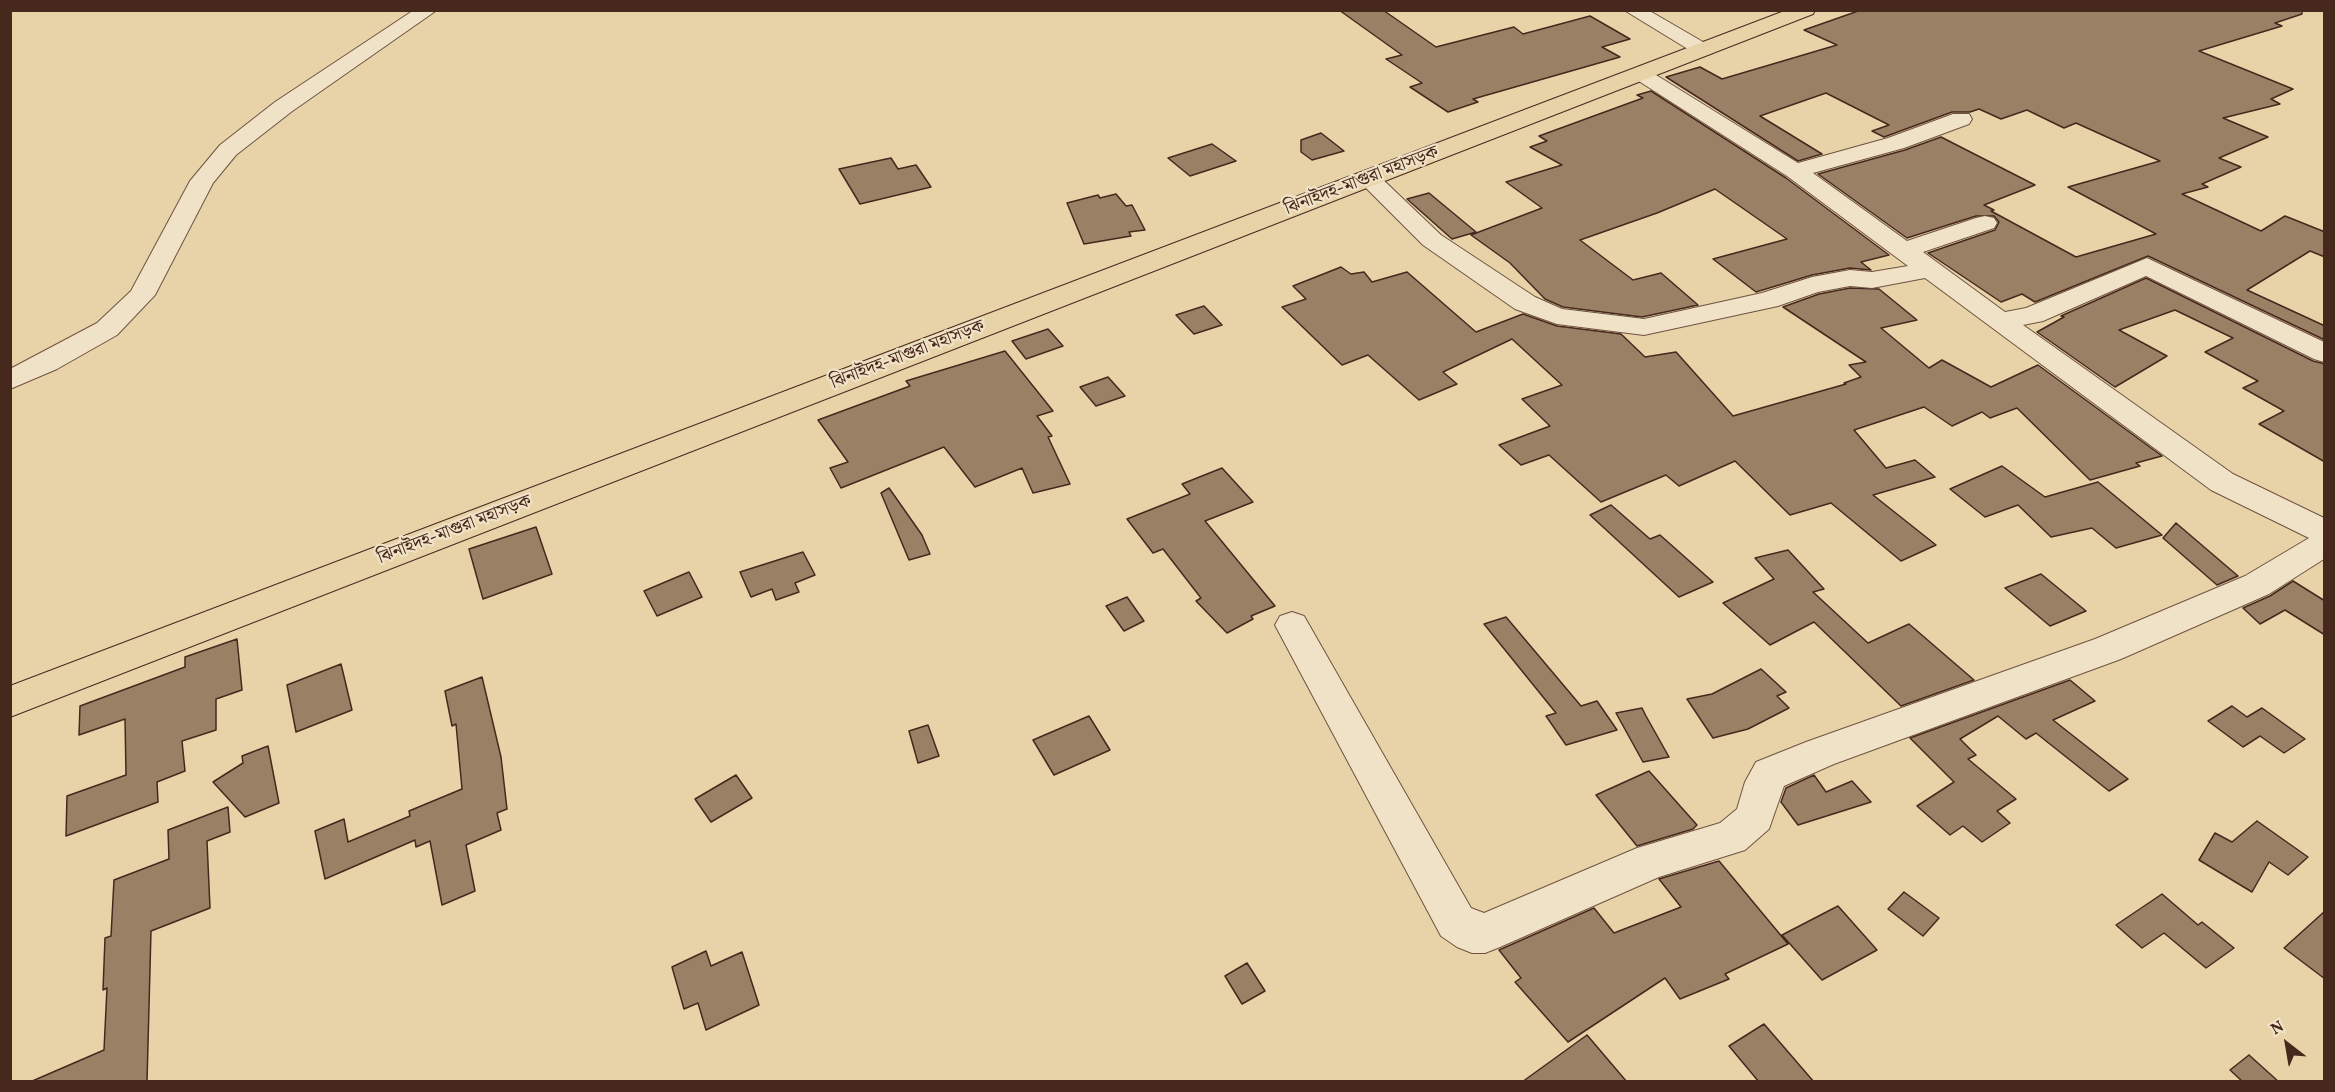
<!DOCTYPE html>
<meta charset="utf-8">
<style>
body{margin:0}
#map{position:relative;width:2335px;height:1092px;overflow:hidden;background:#e8d3a9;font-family:Vollkorn,serif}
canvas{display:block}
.frame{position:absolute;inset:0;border:12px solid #46281d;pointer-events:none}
.north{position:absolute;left:2257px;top:1014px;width:60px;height:60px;-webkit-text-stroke:4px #f0e2c7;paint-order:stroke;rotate:329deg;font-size:16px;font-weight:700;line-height:24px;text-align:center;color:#46281d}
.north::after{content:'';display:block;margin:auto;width:21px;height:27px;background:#46281d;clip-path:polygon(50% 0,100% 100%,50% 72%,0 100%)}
</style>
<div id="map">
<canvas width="2335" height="1092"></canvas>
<div class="frame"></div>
<div class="north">N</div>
</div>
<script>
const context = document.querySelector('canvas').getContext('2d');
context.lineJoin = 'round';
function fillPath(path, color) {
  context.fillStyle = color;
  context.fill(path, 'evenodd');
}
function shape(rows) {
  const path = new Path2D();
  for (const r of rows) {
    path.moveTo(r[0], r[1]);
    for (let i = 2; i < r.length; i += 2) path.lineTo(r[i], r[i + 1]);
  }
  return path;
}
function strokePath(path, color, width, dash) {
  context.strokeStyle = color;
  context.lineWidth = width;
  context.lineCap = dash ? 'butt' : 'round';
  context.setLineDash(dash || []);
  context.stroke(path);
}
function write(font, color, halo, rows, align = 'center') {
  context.font = font + ' Vollkorn,"Noto Serif Bengali",serif';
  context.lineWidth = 4.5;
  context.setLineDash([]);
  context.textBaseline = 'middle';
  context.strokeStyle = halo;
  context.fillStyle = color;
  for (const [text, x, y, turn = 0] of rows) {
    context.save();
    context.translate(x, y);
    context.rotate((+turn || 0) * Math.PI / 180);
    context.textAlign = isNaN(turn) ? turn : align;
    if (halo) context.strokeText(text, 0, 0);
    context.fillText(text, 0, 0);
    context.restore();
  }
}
const building = shape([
 [1339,10,1383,10,1436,47,1514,27,1523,34,1590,16,1630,39,1602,47,1620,57,1473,99,1478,102,1448,112,1410,87,1422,83,1386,59,1402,55,1339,10],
 [1861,10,2302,10,2302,14,2275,23,2282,26,2199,51,2293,89,2271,99,2280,104,2223,118,2268,137,2219,158,2241,167,2202,184,2208,187,2182,194,2261,231,2285,216,2325,232,2325,257,2310,251,2247,290,2325,326,2325,340,2148,256,2035,302,2022,294,2001,302,1928,253,1995,230,1999,222,1994,216,1976,216,1907,238,1818,174,1905,150,1941,137,2035,185,1984,205,1994,210,1991,211,2076,257,2156,234,2068,187,2160,161,2076,123,2064,128,2027,110,2001,119,1979,109,1970,112,1952,112,1884,137,1872,131,1889,125,1826,93,1760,116,1822,154,1798,161,1666,77,1700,67,1722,79,1837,45,1804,30,1861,10],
 [1651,91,1786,178,1889,255,1861,262,1871,270,1850,268,1812,275,1756,292,1713,259,1787,239,1715,189,1657,213,1580,240,1633,280,1661,273,1698,305,1642,317,1563,307,1545,299,1510,263,1471,235,1542,208,1506,182,1562,165,1530,147,1547,141,1539,136,1643,98,1637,95,1651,91],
 [1321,133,1344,151,1312,160,1301,152,1301,140,1321,133],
 [1212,144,1236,161,1190,176,1168,158,1212,144],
 [891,158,898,169,916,165,931,187,860,204,839,169,891,158],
 [1429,193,1476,232,1452,239,1407,199,1429,193],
 [1116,194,1126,206,1132,205,1145,230,1129,232,1131,236,1084,244,1067,203,1098,195,1100,198,1116,194],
 [1341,267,1351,274,1364,272,1372,282,1407,272,1476,332,1523,314,1557,326,1621,334,1645,357,1676,352,1733,416,1846,384,1844,383,1861,377,1849,365,1866,362,1783,307,1819,294,1850,288,1879,289,1917,320,1881,328,1929,368,1942,360,1991,387,2038,365,2162,456,2136,463,2140,466,2090,480,2017,408,1990,418,1982,412,1952,426,1924,407,1854,430,1886,468,1915,460,1935,477,1873,495,1936,545,1901,561,1831,503,1790,515,1735,461,1679,486,1666,475,1601,502,1549,455,1521,465,1499,445,1550,426,1522,399,1562,385,1512,339,1443,372,1457,384,1419,400,1368,355,1342,365,1282,307,1306,299,1293,286,1341,267],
 [2146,278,2313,361,2325,364,2325,462,2259,424,2284,411,2243,388,2258,381,2205,352,2233,338,2175,310,2119,330,2167,356,2115,387,2037,332,2064,317,2061,316,2146,278],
 [1204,306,1222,325,1194,334,1176,315,1204,306],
 [1048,329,1063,346,1026,359,1012,341,1048,329],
 [1005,351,1053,411,1037,416,1052,436,1048,437,1070,484,1033,493,1022,468,975,487,944,447,841,488,830,468,848,462,818,420,910,386,906,381,1005,351],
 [1108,377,1125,396,1096,406,1080,387,1108,377],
 [2002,466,2045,497,2098,482,2162,535,2116,548,2092,528,2051,537,2018,505,1985,517,1950,489,2002,466],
 [1222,468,1253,502,1205,521,1275,606,1251,616,1253,619,1227,633,1196,601,1201,598,1163,549,1153,553,1127,519,1190,494,1182,484,1222,468],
 [889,488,922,535,930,554,909,560,881,493,889,488],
 [1611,505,1650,539,1660,535,1713,582,1679,597,1590,515,1611,505],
 [2176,523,2238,576,2217,585,2163,538,2176,523],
 [536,527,552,574,483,599,469,549,536,527],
 [1788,550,1824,589,1813,592,1868,643,1909,624,1974,680,1901,706,1814,622,1770,645,1723,603,1774,579,1755,558,1788,550],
 [803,552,815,575,795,583,799,592,776,600,772,589,751,597,740,572,803,552],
 [689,572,702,597,657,616,644,591,689,572],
 [2041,574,2086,611,2050,626,2005,588,2041,574],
 [2293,581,2325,601,2325,635,2285,610,2260,624,2243,608,2270,596,2293,581],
 [1127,597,1144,621,1124,631,1106,606,1127,597],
 [1506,617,1581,706,1597,701,1617,730,1566,745,1546,716,1556,713,1484,624,1506,617],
 [237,639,242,690,216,699,216,730,182,741,185,771,157,782,158,802,66,836,67,796,126,775,125,719,79,735,80,706,185,667,185,657,237,639],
 [341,664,352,710,296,732,287,685,341,664],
 [1761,669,1786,692,1777,696,1789,708,1748,729,1713,738,1687,699,1712,694,1761,669],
 [482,677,501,757,507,809,497,813,501,830,466,845,475,891,442,905,430,841,416,847,415,840,325,879,315,831,344,819,348,842,410,816,409,811,462,789,456,724,452,726,445,691,482,677],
 [2070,680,2095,701,2053,720,2128,779,2109,791,2036,733,2026,739,1998,716,1960,739,1976,755,1968,759,2016,799,1997,811,2010,823,1982,842,1963,826,1950,835,1917,806,1954,782,1910,738,2070,680],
 [2232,706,2247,717,2262,708,2305,739,2284,753,2260,736,2243,747,2208,721,2232,706],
 [1642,708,1646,716,1669,757,1643,762,1616,713,1642,708],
 [1089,716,1110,750,1054,775,1033,740,1089,716],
 [928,725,939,756,918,763,909,731,928,725],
 [268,746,279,803,245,817,213,782,243,763,242,756,268,746],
 [1649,771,1697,825,1693,829,1637,846,1596,795,1649,771],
 [736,775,752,798,711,822,695,799,736,775],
 [1814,775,1826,792,1852,781,1871,802,1798,825,1781,802,1786,788,1814,775],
 [228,807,230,832,207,841,210,908,151,931,147,1082,30,1082,104,1050,107,988,103,990,105,938,111,936,114,880,169,859,168,830,228,807],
 [2257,821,2308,857,2288,875,2269,862,2252,892,2199,860,2215,833,2232,842,2257,821],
 [1719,861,1788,944,1725,974,1729,979,1680,999,1665,978,1568,1042,1515,982,1521,978,1499,950,1594,908,1614,933,1681,907,1659,879,1719,861],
 [1904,892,1939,918,1923,936,1888,909,1904,892],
 [2162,894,2198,925,2202,922,2234,948,2206,968,2164,933,2142,948,2116,925,2162,894],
 [1838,906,1877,950,1822,980,1782,935,1838,906],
 [2325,911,2325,979,2284,948,2325,911],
 [706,951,711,966,742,952,759,1005,706,1030,698,1003,684,1009,672,967,706,951],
 [1247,963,1265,991,1242,1004,1225,976,1247,963],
 [1764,1024,1814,1082,1759,1082,1729,1046,1764,1024],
 [1587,1035,1627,1082,1522,1082,1587,1035],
 [2249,1055,2279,1082,2243,1082,2230,1070,2249,1055]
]);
fillPath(building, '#9a8166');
strokePath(building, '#46281d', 1.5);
const minor = shape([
 [414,10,437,10,291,112,236,155,213,183,155,295,117,335,57,369,10,389,10,369,97,323,131,291,190,181,220,145,275,102,414,10],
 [1624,10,1648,10,1710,46,1713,50,1710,54,1703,56,1696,54,1624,10],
 [1641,68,1648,70,1798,163,1888,138,1953,114,1969,114,1972,119,1969,124,1904,148,1813,173,1907,241,1976,218,1985,216,1994,218,1997,223,1994,228,1923,252,2005,312,2026,308,2147,258,2324,342,2324,362,2314,359,2146,276,2043,321,2023,325,2233,474,2324,518,2324,559,2269,594,2121,659,1834,764,1784,786,1769,829,1745,850,1659,877,1500,947,1485,953,1472,953,1457,947,1441,936,1275,625,1280,616,1292,612,1304,616,1471,908,1484,913,1637,848,1720,823,1737,809,1745,782,1756,762,1806,742,2095,639,2245,576,2309,538,2211,490,1925,278,1872,288,1850,286,1818,292,1778,306,1644,335,1557,324,1515,309,1423,245,1357,179,1361,174,1369,172,1377,174,1441,235,1535,297,1562,309,1644,319,1762,293,1812,277,1850,270,1872,272,1908,266,1787,176,1634,78,1630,74,1634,70,1641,68]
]);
const highway = shape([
 [1787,10,1815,10,1813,14,10,717,10,686,1787,10]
]);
strokePath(minor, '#6e5340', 2);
strokePath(highway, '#46281d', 2);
fillPath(minor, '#f0e2c7');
fillPath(highway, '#e8d3a9');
write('18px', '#46281d', '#f0e2c7', [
 ["ঝিনাইদহ-মাগুরা মহাসড়ক",1362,182,-21],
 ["ঝিনাইদহ-মাগুরা মহাসড়ক",908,356,-21],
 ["ঝিনাইদহ-মাগুরা মহাসড়ক",455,531,-21]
]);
</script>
